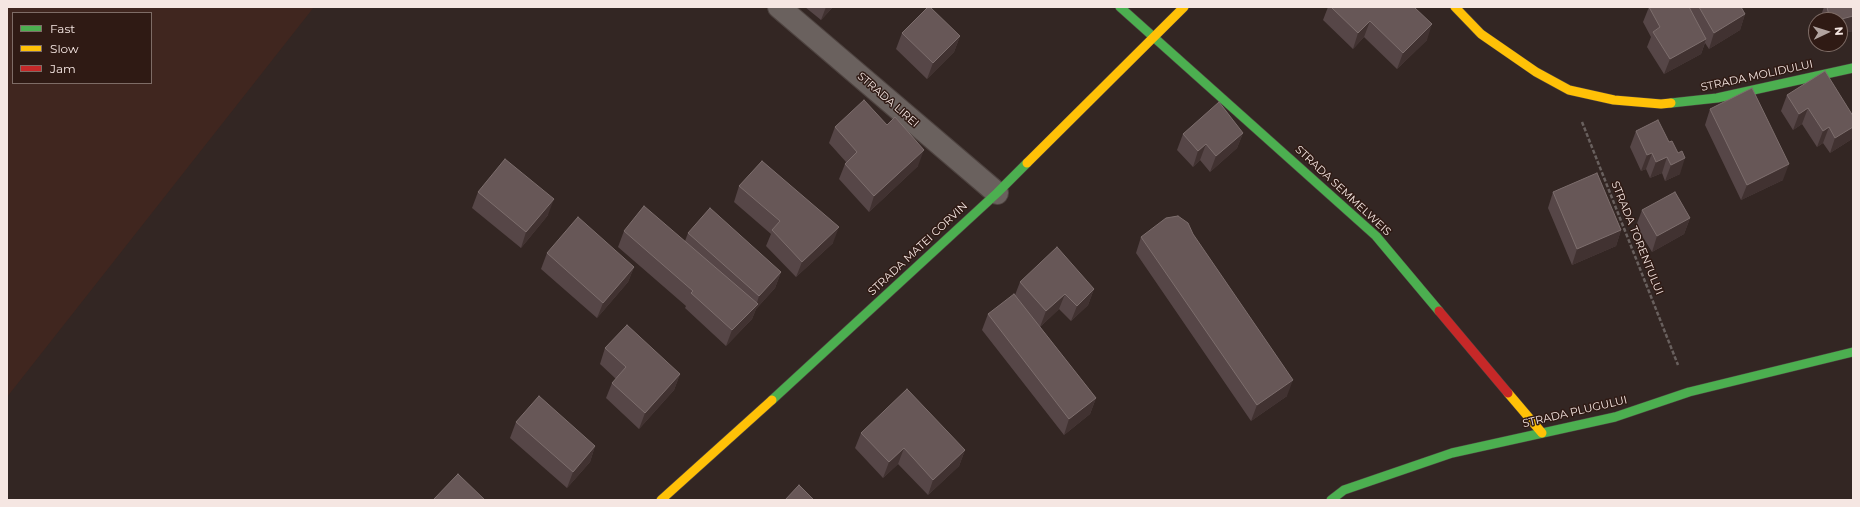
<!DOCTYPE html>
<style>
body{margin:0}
#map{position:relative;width:1860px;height:507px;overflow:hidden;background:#332623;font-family:Montserrat,sans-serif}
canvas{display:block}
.frame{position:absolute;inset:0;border:8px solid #f5e6e2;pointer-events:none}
.legend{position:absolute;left:12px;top:12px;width:140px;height:72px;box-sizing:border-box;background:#2f1a14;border:1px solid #7e6c66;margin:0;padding:5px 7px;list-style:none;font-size:12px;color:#f5e6e2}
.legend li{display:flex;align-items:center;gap:8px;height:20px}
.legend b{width:20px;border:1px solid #7e6c66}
.north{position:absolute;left:1808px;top:12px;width:40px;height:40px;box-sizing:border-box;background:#2f1a14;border:1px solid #7e6c66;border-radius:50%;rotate:86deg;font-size:11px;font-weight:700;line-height:16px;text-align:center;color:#f5e6e2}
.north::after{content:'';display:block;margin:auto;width:14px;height:18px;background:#b1a39f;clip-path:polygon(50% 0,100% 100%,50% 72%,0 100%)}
</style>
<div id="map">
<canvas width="1860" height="507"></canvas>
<div class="frame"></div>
<ul class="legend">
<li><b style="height:5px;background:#4caf50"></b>Fast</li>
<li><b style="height:5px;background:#ffc107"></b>Slow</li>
<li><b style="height:5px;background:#c62828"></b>Jam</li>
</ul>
<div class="north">N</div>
</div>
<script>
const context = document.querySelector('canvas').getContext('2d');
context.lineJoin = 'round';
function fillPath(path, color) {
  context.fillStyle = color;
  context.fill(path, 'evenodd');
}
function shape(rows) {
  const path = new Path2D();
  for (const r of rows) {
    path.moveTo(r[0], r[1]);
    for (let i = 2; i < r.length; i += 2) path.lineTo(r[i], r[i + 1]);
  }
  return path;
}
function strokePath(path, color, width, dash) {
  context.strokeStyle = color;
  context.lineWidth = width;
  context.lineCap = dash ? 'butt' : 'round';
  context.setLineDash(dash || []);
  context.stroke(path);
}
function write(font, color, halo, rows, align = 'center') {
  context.font = font + ' Montserrat,sans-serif';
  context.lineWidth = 3;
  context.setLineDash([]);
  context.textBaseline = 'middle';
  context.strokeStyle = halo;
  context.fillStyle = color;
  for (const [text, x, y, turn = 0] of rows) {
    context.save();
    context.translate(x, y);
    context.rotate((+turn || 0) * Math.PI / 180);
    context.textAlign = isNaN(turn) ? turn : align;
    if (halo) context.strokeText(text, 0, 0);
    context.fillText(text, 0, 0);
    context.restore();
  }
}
fillPath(shape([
 [7,7,314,7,7,397],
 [13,13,151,13,151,83,13,83]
]), '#40261f');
const street = shape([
 [779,7,997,193]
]);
const fast = shape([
 [1120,7,1376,236,1439,311],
 [1671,103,1717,98,1853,68],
 [772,400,997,193,1027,163],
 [1331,500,1344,490,1452,453,1615,417,1689,392,1853,352]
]);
const slow = shape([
 [1455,7,1481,34,1536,72,1569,90,1614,100,1661,104,1671,103],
 [1027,163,1184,7],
 [1508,393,1542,433],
 [661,500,772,400]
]);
const jam = shape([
 [1439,311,1508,393]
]);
strokePath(street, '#4e4340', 24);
strokePath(fast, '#4e4340', 10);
strokePath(slow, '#4e4340', 10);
strokePath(jam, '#4e4340', 10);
strokePath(shape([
 [1582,122,1678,365]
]), '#69605e', 2.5, [4, 2]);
strokePath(street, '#6a615e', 22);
strokePath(fast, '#4caf50', 9);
strokePath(slow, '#ffc107', 9);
strokePath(jam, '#c62828', 9);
fillPath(shape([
 [805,7,833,7,821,20],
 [1328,7,1414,7,1427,40,1397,69,1364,37,1353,49,1323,20],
 [1649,7,1741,7,1745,14,1740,30,1709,49,1705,43,1701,54,1664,74,1647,47,1651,37,1643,22],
 [1824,7,1853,7,1853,31,1840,34,1840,20,1821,20,1820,18],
 [902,33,960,36,954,52,927,79,896,49],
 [1787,95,1853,116,1853,137,1852,139,1830,153,1823,143,1817,147,1802,124,1793,130,1781,111],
 [1710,109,1783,180,1741,200,1705,125],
 [1658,120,1680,174,1665,181,1662,173,1650,178,1646,169,1641,171,1630,147,1636,131],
 [835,127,918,166,869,212,839,179,845,164,846,162,829,143],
 [1243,133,1237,148,1210,172,1200,160,1193,167,1177,150,1183,134],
 [739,186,833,243,796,277,766,246,771,234,734,202],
 [478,192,548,215,521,248,472,208],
 [1553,192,1621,230,1616,246,1572,265,1548,208],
 [1642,210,1690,218,1684,234,1652,252,1636,226],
 [624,231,685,241,688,233,781,272,775,288,756,309,752,319,726,346,685,308,686,306,618,247],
 [1193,234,1287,396,1251,421,1136,253,1141,237],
 [547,253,634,267,628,282,597,318,541,269],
 [1020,282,1094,289,1088,305,1071,321,1059,309,1040,327,1096,398,1090,414,1064,435,982,330,988,314,1015,295],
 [605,348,680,374,674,390,639,429,606,398,612,383,616,379,600,364],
 [516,422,595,446,590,462,567,488,510,438],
 [861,433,965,450,959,466,928,495,898,464,883,478,855,448]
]), '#564647');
fillPath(shape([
 [826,7,833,7,821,20],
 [1745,14,1740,30,1709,49,1714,33],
 [1853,16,1853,31,1840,34,1840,20,1838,20],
 [1370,21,1364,37,1353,49,1358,33],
 [1432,24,1427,40,1397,69,1403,53],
 [960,36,954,52,927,79,933,63],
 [1706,39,1701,54,1664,74,1670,59],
 [1808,108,1802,124,1793,130,1799,114],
 [1829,127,1823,143,1817,147,1823,131],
 [1853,127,1853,137,1852,139,1830,153,1835,138],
 [1243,133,1237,148,1210,172,1216,156],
 [1206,144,1200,160,1193,167,1198,151],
 [924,150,918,166,869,212,874,196],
 [1652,153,1646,169,1641,171,1647,155],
 [1667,157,1662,173,1650,178,1656,162],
 [1685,158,1680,174,1665,181,1671,165],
 [1789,164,1783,180,1741,200,1747,185],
 [554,199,548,215,521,248,526,232],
 [1690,218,1684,234,1652,252,1657,236],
 [839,227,833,243,796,277,802,262],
 [1621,230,1616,246,1572,265,1577,249],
 [634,267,628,282,597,318,603,303],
 [781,272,775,288,756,309,752,319,726,346,732,330,756,306,759,296],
 [1094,289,1088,305,1071,321,1077,306],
 [1065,294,1059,309,1040,327,1046,311],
 [680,374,674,390,639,429,645,413],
 [1293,380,1287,396,1251,421,1257,405],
 [1096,398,1090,414,1064,435,1069,419],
 [595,446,590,462,567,488,573,472],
 [904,448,898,464,883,478,889,462],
 [965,450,959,466,928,495,933,480]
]), '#413231');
const building = shape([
 [928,7,930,7,960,36,933,63,902,33,928,7],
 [1331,7,1414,7,1432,24,1403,53,1370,21,1358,33,1331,7],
 [1649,7,1689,7,1706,39,1670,59,1653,32,1660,27,1649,7],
 [1699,7,1741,7,1745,14,1714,33,1699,7],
 [1827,7,1853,7,1853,16,1838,20,1830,20,1827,7],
 [1825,71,1853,116,1853,127,1835,138,1829,127,1823,131,1808,108,1799,114,1787,95,1825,71],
 [1752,88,1789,164,1747,185,1710,109,1752,88],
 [864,100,887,125,895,117,924,150,874,196,845,164,857,152,835,127,864,100],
 [1219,102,1243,133,1216,156,1206,144,1198,151,1183,134,1219,102],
 [1658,120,1669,142,1672,141,1678,153,1682,151,1685,158,1671,165,1667,157,1656,162,1652,153,1647,155,1636,131,1658,120],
 [505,159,554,199,526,232,478,192,505,159],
 [762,161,839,227,802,262,772,230,780,221,739,186,762,161],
 [1597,173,1621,230,1577,249,1553,192,1597,173],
 [1675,192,1690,218,1657,236,1642,210,1675,192],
 [644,206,758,304,732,330,691,293,693,291,624,231,644,206],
 [710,208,781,272,759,296,688,233,710,208],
 [1178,216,1188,223,1193,234,1293,380,1257,405,1141,237,1166,218,1178,216],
 [578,217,634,267,603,303,547,253,578,217],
 [1057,247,1094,289,1077,306,1065,294,1046,311,1020,282,1057,247],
 [1014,294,1096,398,1069,419,988,314,1014,294],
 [627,325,680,374,645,413,612,383,626,367,605,348,627,325],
 [907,389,965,450,933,480,904,448,889,462,861,433,907,389],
 [539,396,595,446,573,472,516,422,539,396],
 [458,474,485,500,436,500,434,499,458,474],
 [799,485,814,500,785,500,799,485]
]);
fillPath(building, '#675757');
strokePath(building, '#7d6e6d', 1);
write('11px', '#f5e6e2', '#2f1a14', [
 ["STRADA MOLIDULUI",1757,76,-12],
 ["STRADA LIREI",888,100,41],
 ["STRADA SEMMELWEIS",1343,191,43],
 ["STRADA TORENTULUI",1637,238,68],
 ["STRADA MATEI CORVIN",918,249,-43],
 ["STRADA PLUGULUI",1575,412,-13]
]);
</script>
